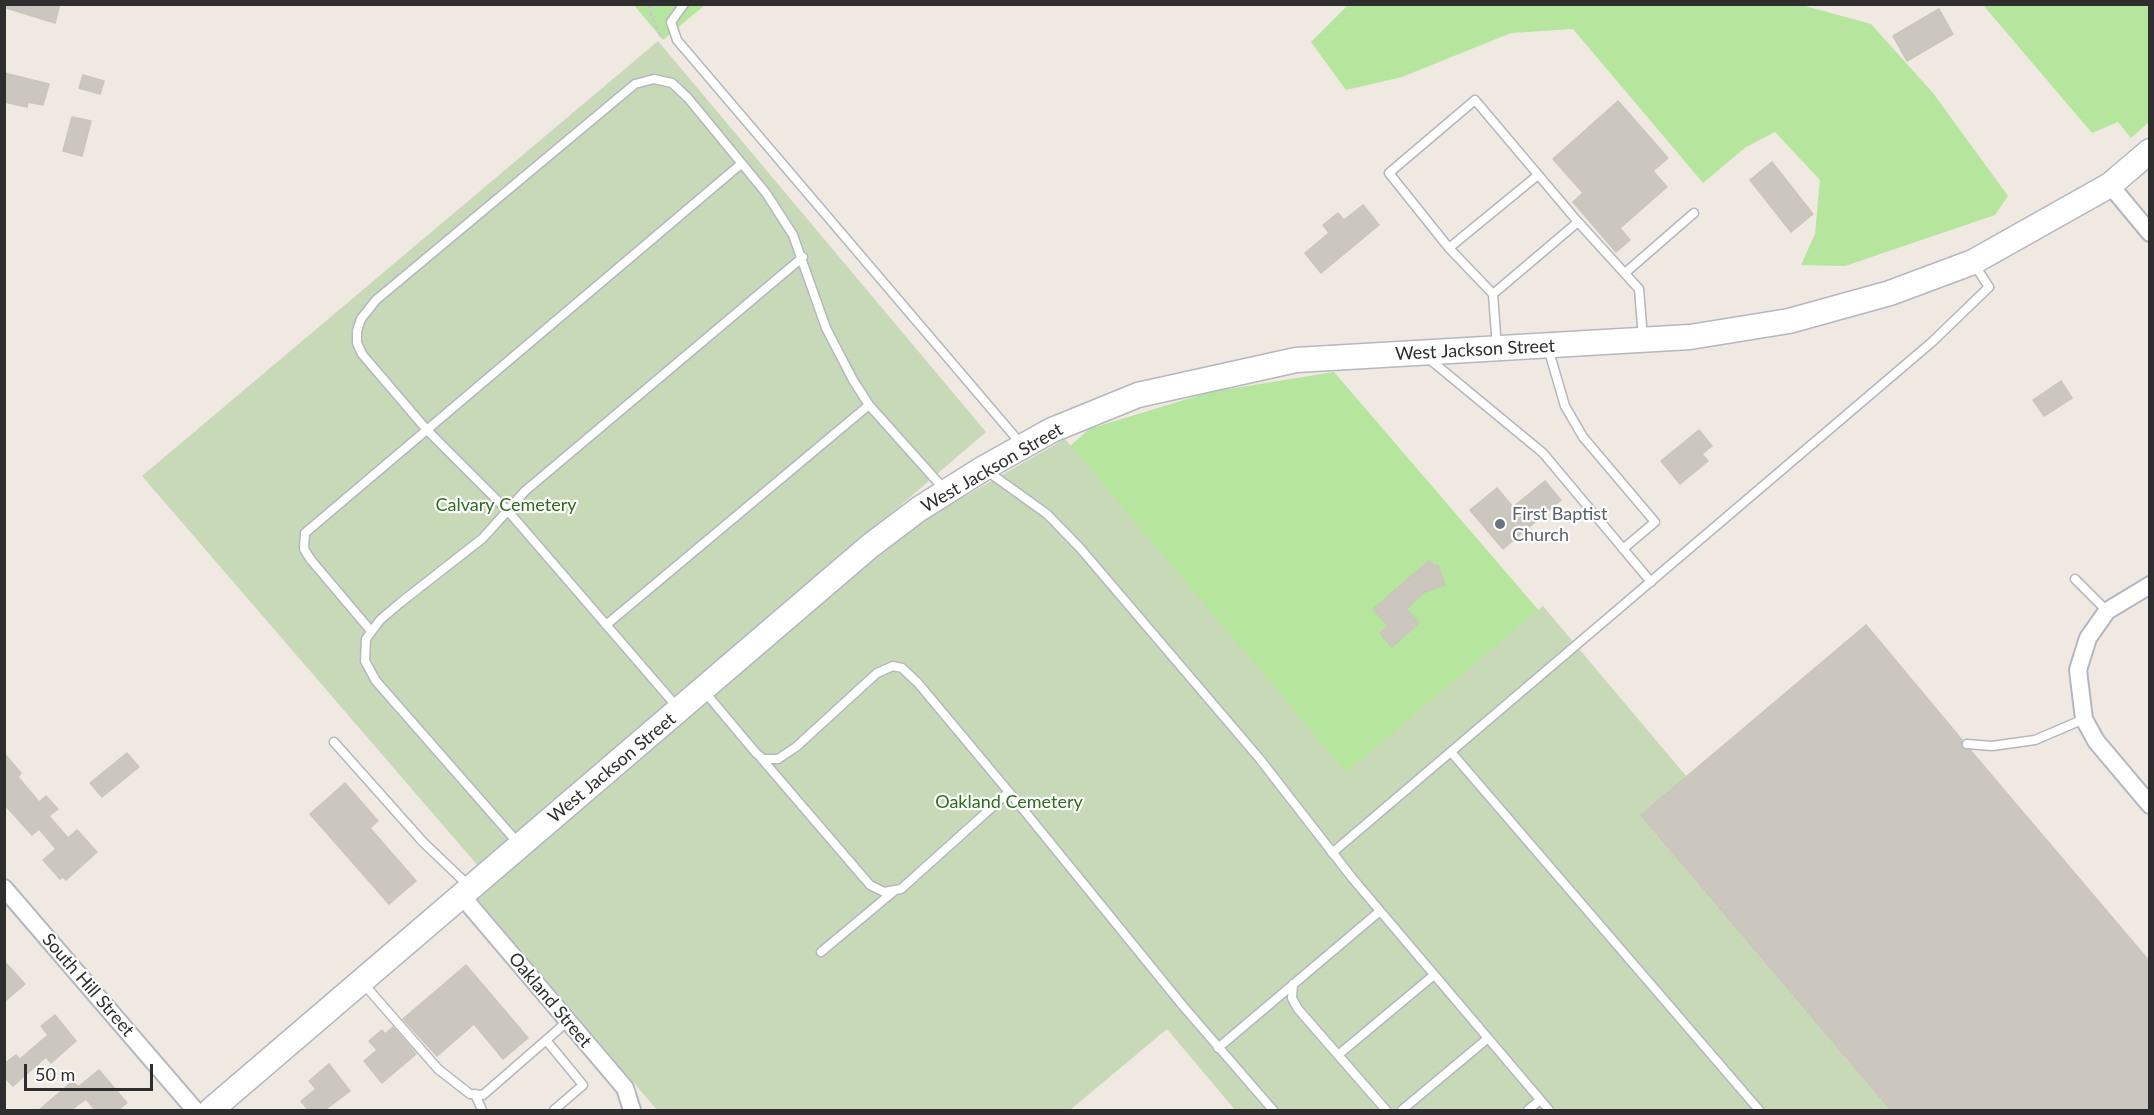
<!DOCTYPE html>
<style>
body{margin:0}
#map{position:relative;width:2154px;height:1115px;overflow:hidden;background:#efe9e1;font-family:Lato,sans-serif}
canvas{display:block}
.frame{position:absolute;inset:0;border:6px solid #2e2e2e;pointer-events:none}
.scale{position:absolute;left:24px;top:1064px;width:129px;height:27px;box-sizing:border-box;border:3px solid #2e2e2e;border-top:0;padding-left:8px;font-size:18px;line-height:21px;white-space:nowrap;color:#2e2e2e;-webkit-text-stroke:4px #fff;paint-order:stroke}
</style>
<div id="map">
<canvas width="2154" height="1115"></canvas>
<div class="frame"></div>
<div class="scale">50 m</div>
</div>
<script>
const context = document.querySelector('canvas').getContext('2d');
context.lineJoin = 'round';
function fillPath(path, color) {
  context.fillStyle = color;
  context.fill(path, 'evenodd');
}
function shape(rows) {
  const path = new Path2D();
  for (const r of rows) {
    path.moveTo(r[0], r[1]);
    for (let i = 2; i < r.length; i += 2) path.lineTo(r[i], r[i + 1]);
  }
  return path;
}
function strokePath(path, color, width, dash) {
  context.strokeStyle = color;
  context.lineWidth = width;
  context.lineCap = dash ? 'butt' : 'round';
  context.setLineDash(dash || []);
  context.stroke(path);
}
function write(font, color, halo, rows, align = 'center') {
  context.font = font + ' Lato,sans-serif';
  context.lineWidth = 4.5;
  context.setLineDash([]);
  context.textBaseline = 'middle';
  context.strokeStyle = halo;
  context.fillStyle = color;
  for (const [text, x, y, turn = 0] of rows) {
    context.save();
    context.translate(x, y);
    context.rotate((+turn || 0) * Math.PI / 180);
    context.textAlign = isNaN(turn) ? turn : align;
    if (halo) context.strokeText(text, 0, 0);
    context.fillText(text, 0, 0);
    context.restore();
  }
}
fillPath(shape([
 [634,5,705,5,663,40],
 [1348,5,1798,4,1871,24,1933,93,2008,196,1995,215,1845,266,1801,265,1815,234,1820,180,1775,132,1746,147,1703,183,1573,29,1511,33,1402,77,1346,90,1311,42],
 [1983,5,2149,5,2149,122,2131,138,2118,122,2092,133],
 [1334,372,1565,641,1331,840,1048,466,1089,429,1210,392]
]), '#b6e59e');
fillPath(shape([
 [658,41,986,432,479,867,142,476],
 [1065,439,1346,772,1543,606,1967,1110,1235,1110,1167,1029,1070,1110,657,1110,475,896,874,553,953,503]
]), '#c8d9b8');
const building = shape([
 [7,4,60,4,55,23,6,8,7,4],
 [1939,9,1953,34,1907,61,1893,36,1939,9],
 [4,73,49,84,43,105,28,102,27,107,4,102,4,73],
 [83,75,104,81,100,94,79,88,83,75],
 [1618,101,1668,158,1653,171,1667,187,1620,228,1630,240,1616,252,1573,202,1583,193,1553,159,1618,101],
 [72,117,91,121,82,156,63,151,72,117],
 [1772,162,1813,214,1791,232,1750,180,1772,162],
 [1363,205,1379,225,1321,273,1305,253,1329,233,1323,225,1338,213,1344,220,1363,205],
 [2061,381,2072,398,2044,416,2033,400,2061,381],
 [1699,430,1712,446,1702,454,1708,461,1680,484,1661,461,1699,430],
 [1545,481,1561,500,1503,549,1470,510,1497,488,1513,507,1545,481],
 [1429,561,1434,566,1438,565,1445,585,1425,592,1406,609,1419,623,1392,647,1380,633,1388,626,1373,609,1429,561],
 [1866,625,1962,740,1962,747,1971,751,2150,962,2150,1110,1891,1110,1641,815,1866,625],
 [4,753,21,773,18,777,39,802,46,796,58,809,49,816,68,838,77,830,97,852,66,880,63,877,60,879,43,860,56,849,39,829,32,835,4,804,4,753],
 [127,753,139,767,102,797,90,783,127,753],
 [345,783,378,821,370,828,416,881,389,904,310,814,345,783],
 [4,961,25,984,4,1002,4,961],
 [466,965,528,1038,503,1059,474,1024,437,1056,403,1019,466,965],
 [55,1015,76,1041,51,1063,46,1057,13,1086,4,1077,4,1064,16,1055,20,1059,48,1035,41,1026,55,1015],
 [393,1027,416,1054,382,1083,364,1061,377,1050,369,1041,382,1030,385,1034,393,1027],
 [329,1064,350,1091,325,1110,308,1110,301,1101,316,1089,309,1081,329,1064],
 [99,1070,127,1103,118,1110,95,1110,86,1099,71,1110,39,1110,73,1081,78,1087,99,1070]
]);
fillPath(building, '#cbc7bf');
strokePath(building, '#cbc5ba', 1.5);
const lane = shape([
 [684,4,671,22,677,40,1022,445],
 [1449,248,1538,175],
 [1625,273,1694,213],
 [1493,294,1449,248,1389,173,1475,100,1578,222],
 [1497,348,1493,294,1578,222,1639,289,1643,338],
 [1548,348,1565,406,1583,437,1655,522,1623,549],
 [1428,358,1543,453,1651,582],
 [987,471,1047,514,1080,548,1259,758,1353,879,1549,1110],
 [2075,579,2107,611],
 [606,625,869,405],
 [371,631,311,560,304,549,305,533,741,164],
 [704,691,756,753,763,759,778,759,796,747,877,673,893,666,902,668,918,683,1009,792,1183,1006,1273,1110],
 [678,708,508,511,426,429,362,354,357,343,357,331,361,319,376,300,635,84,654,79,672,83,688,98,766,193,793,235,826,328,853,380,869,405,944,489],
 [334,742,423,842,470,887],
 [1967,744,1992,746,2035,740,2084,719],
 [1451,752,1759,1110],
 [761,758,870,885,884,892,901,889,1009,792],
 [518,843,376,681,365,661,366,639,380,620,400,603,483,538,525,491,803,257],
 [1332,853,1932,342,1989,287,1974,264],
 [821,952,893,892],
 [362,982,438,1069,470,1094,483,1095,568,1021],
 [1293,984,1292,998,1298,1009,1386,1110],
 [546,1040,583,1085,554,1110],
 [1218,1048,1380,911],
 [1338,1055,1434,975],
 [475,1094,482,1110],
 [1402,1110,1487,1039],
 [1528,1110,1540,1100]
]);
const street = shape([
 [2110,185,2150,233],
 [2150,585,2107,611,2088,638,2078,670,2084,719,2096,741,2150,805],
 [4,888,195,1110],
 [461,895,625,1088,632,1110]
]);
const secondary = shape([
 [211,1110,870,546,919,509,984,468,1052,430,1138,395,1296,360,1690,337,1789,321,1890,293,1973,262,2110,185,2150,151]
]);
strokePath(lane, '#b4b7c1', 11);
strokePath(street, '#b4b7c1', 20);
strokePath(secondary, '#b4b7c1', 27);
strokePath(shape([
 [649,4,651,16,661,36]
]), '#c9c9c9', 3, [4.5, 3]);
strokePath(lane, '#fff', 8);
strokePath(street, '#fff', 16);
strokePath(secondary, '#fff', 24);
for (const [x, y, r, color] of [
 [1500,524,6,"#6b7280"]
]) {
  const dot = new Path2D();
  dot.arc(x, y, r, 0, 2 * Math.PI);
  context.fillStyle = color;
  context.fill(dot);
  strokePath(dot, '#fff', 2);
}
write('18px', '#2e2e2e', '#fff', [
 ["West Jackson Street",1475,350,-3],
 ["West Jackson Street",992,468,-30],
 ["West Jackson Street",612,768,-40],
 ["South Hill Street",88,985,49],
 ["Oakland Street",550,1000,50]
]);
write('18px', '#2c6e1b', '#fff', [
 ["Calvary Cemetery",506,505],
 ["Oakland Cemetery",1009,802]
]);
write('18px', '#5b616d', '#fff', [
 ["First Baptist",1512,514],
 ["Church",1512,535]
], 'left');
</script>
